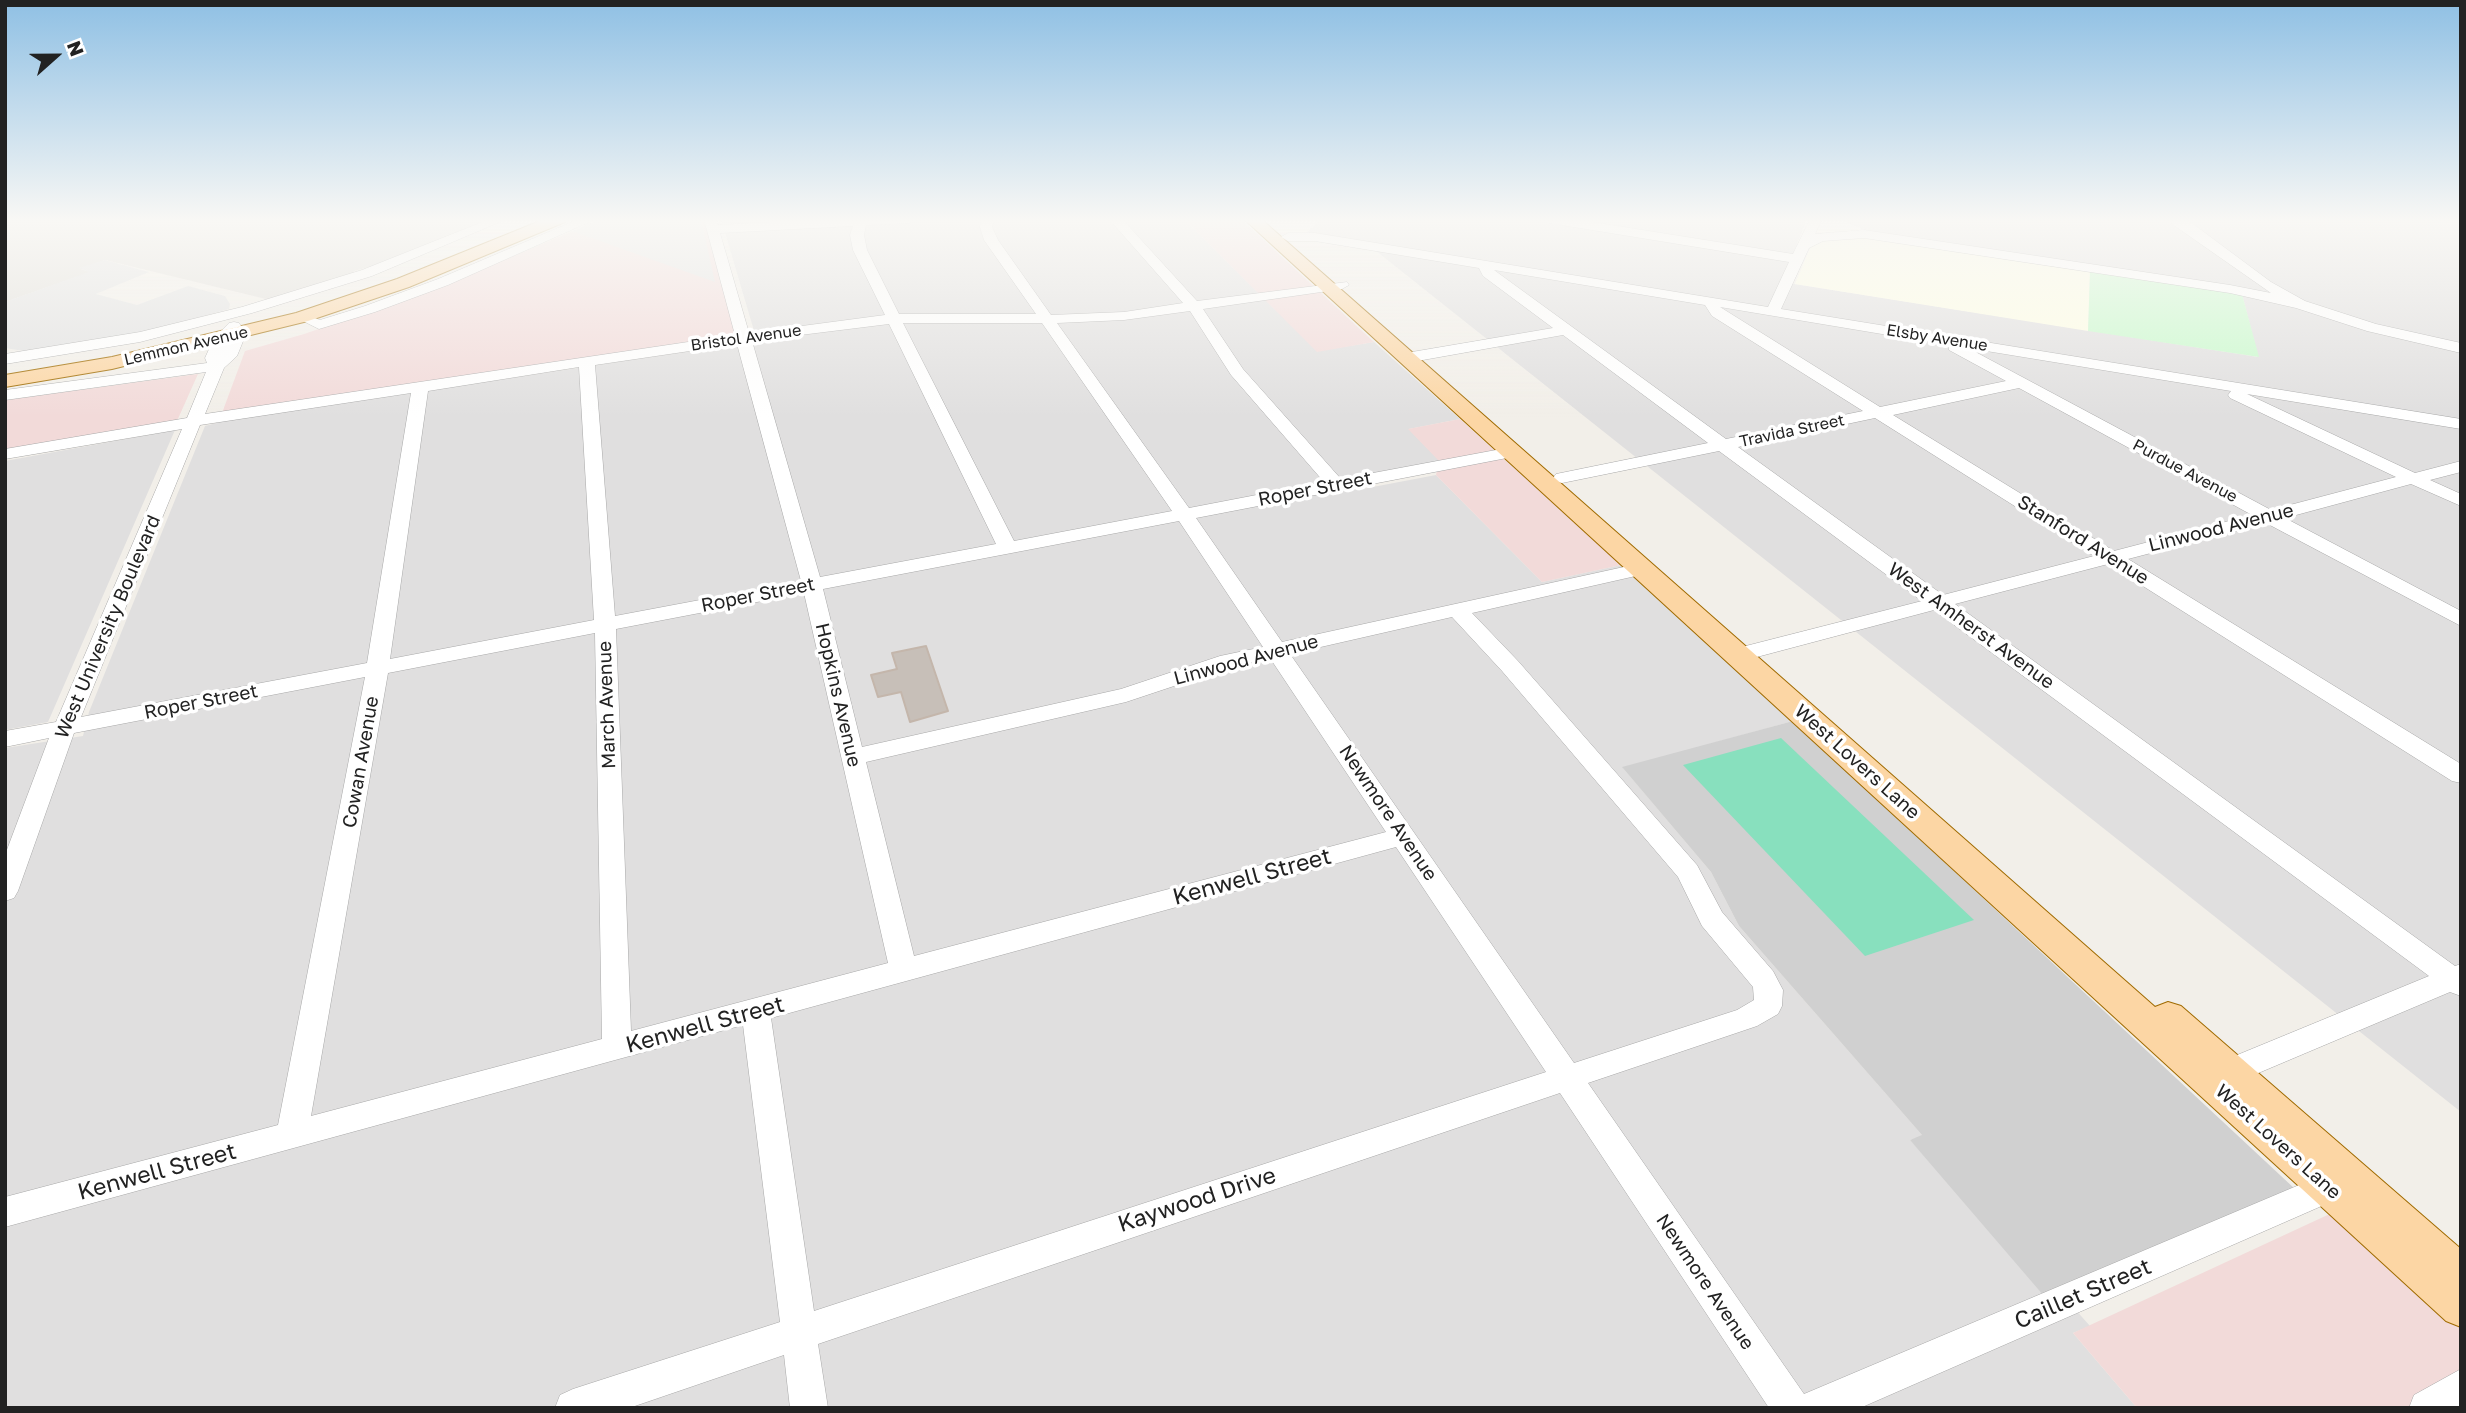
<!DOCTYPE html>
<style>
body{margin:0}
#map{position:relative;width:2466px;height:1413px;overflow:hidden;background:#f2efe9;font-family:"Golos Text",sans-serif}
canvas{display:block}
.frame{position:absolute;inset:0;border:7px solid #222;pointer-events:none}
.north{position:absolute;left:21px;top:21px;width:70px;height:70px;-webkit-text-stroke:5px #fff;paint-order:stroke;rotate:69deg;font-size:19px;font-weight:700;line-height:28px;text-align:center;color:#222}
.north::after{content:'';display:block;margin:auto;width:24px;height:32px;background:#222;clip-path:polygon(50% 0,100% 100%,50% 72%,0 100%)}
</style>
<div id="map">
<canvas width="2466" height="1413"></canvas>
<div class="frame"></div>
<div class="north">N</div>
</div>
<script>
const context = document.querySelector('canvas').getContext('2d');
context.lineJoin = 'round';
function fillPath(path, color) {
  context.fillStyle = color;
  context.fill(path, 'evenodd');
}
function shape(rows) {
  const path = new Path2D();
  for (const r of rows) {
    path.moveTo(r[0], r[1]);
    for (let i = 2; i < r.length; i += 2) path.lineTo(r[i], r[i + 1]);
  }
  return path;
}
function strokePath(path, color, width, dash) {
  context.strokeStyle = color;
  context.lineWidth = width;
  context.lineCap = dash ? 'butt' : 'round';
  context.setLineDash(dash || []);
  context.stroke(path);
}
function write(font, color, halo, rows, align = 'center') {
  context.font = font + ' "Golos Text",sans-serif';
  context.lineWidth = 7;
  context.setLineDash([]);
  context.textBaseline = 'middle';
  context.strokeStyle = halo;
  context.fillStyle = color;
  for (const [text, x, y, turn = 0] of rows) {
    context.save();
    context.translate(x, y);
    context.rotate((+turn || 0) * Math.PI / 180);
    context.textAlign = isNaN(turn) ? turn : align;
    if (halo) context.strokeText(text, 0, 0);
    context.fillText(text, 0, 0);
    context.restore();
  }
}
fillPath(shape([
 [721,219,1184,219,1317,351,1374,342,1460,419,1409,429,1440,461,1347,479,1357,490,1436,475,1542,582,1621,565,1793,721,1623,768,1711,872,1739,926,1923,1136,1910,1140,2058,1290,2090,1326,2073,1333,2137,1408,5,1408,5,748,83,736,89,712,205,426,224,421,757,341],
 [1321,219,1807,219,1782,282,2258,357,2242,294,1872,233,1839,219,2461,219,2461,1112,1376,251,1378,244,1307,232],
 [175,430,48,722,5,730,5,461]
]), '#e0dfdf');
fillPath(shape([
 [601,219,705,219,736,333,732,336,222,413,245,351,304,334,433,290],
 [1184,219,1241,219,1374,342,1317,352],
 [198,374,177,421,5,452,5,400],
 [1460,419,1621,565,1542,582,1436,475,1439,461,1408,429],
 [2334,1212,2461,1328,2461,1408,2137,1408,2073,1333]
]), '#f2dad9');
fillPath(shape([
 [1864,237,2090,271,2088,331,1795,284,1812,244,1820,239]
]), '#ffffe5');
fillPath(shape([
 [1793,721,2295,1189,2044,1296,1910,1140,1922,1135,1739,926,1711,872,1622,767]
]), '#d0d0d0');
fillPath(shape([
 [5,219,490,219,373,266,354,271,353,275,270,300,105,260,81,269,91,272,5,302]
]), '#e1dfda');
fillPath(shape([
 [2090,271,2242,294,2259,357,2088,331]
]), '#c8facc');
fillPath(shape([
 [1781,738,1974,920,1865,956,1683,765]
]), '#88e0be');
fillPath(shape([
 [601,219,701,219,715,282,572,231],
 [105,260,149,272,96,294,137,305,188,286,225,296,230,304,229,309,155,330,24,351,5,348,5,302,89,272,79,268]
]), '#e2e2e2');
const building = shape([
 [926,646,948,711,910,722,901,692,878,697,871,675,897,669,892,653,926,646]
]);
fillPath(building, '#c7bfb8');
strokePath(building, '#c4b6ab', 2);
const minor = shape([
 [490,219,507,219,372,276,252,313,140,342,5,364,5,354,140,332,242,307,362,270,490,219],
 [579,219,596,219,448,285,375,312,319,329,295,317,302,313,320,320,365,306,438,279,579,219],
 [704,219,716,219,718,225,833,219,915,219,909,223,866,225,864,235,867,250,899,314,1036,314,984,240,980,227,982,219,994,219,992,227,998,240,1051,315,1124,312,1183,303,1109,219,1122,219,1197,301,1347,282,1349,285,1342,289,1203,309,1243,369,1341,479,1512,447,1521,452,1512,457,1196,518,1282,642,1642,563,1649,565,1652,569,1649,573,1472,613,1518,661,1697,865,1722,912,1773,971,1783,990,1782,1006,1778,1014,1757,1026,1588,1083,1804,1394,2337,1169,2349,1174,2353,1184,2349,1194,1860,1408,1769,1408,1560,1093,818,1344,828,1408,790,1408,784,1355,629,1408,555,1408,560,1395,573,1389,780,1322,743,1025,5,1227,5,1197,278,1125,365,677,74,733,18,891,14,898,5,901,5,855,49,738,5,747,5,731,56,722,182,429,5,459,5,449,187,418,206,372,5,400,5,390,207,363,205,358,214,338,229,323,234,322,239,323,246,334,237,356,224,368,205,414,735,335,704,219],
 [853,226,850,235,853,250,885,315,749,333,720,233,853,226],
 [1190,311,1231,375,1324,482,1189,508,1057,323,1124,320,1190,311],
 [903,323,1042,323,1172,511,1014,541,903,323],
 [889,324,996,544,820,577,752,341,889,324],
 [737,344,801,581,615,616,595,365,737,344],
 [579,367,594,620,390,659,428,391,579,367],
 [411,393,367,663,81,717,200,425,411,393],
 [1179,521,1263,647,1220,656,1121,689,862,747,823,589,1179,521],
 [804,593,888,963,631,1031,616,629,804,593],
 [1452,617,1502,671,1678,877,1702,926,1753,987,1754,1000,1737,1010,1574,1063,1290,654,1452,617],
 [595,633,602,1039,311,1116,388,673,595,633],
 [1270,658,1386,832,914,956,866,762,1126,702,1234,666,1270,658],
 [1396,847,1546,1072,814,1311,771,1018,1396,847],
 [1543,219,1573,219,1793,254,1810,219,1822,219,1815,234,1864,230,2230,285,2271,293,2165,219,2181,219,2193,224,2271,282,2305,301,2376,324,2461,343,2461,353,2367,331,2296,308,2230,293,1864,238,1823,241,1809,248,1781,309,2461,419,2461,429,2247,394,2415,473,2461,461,2461,472,2430,480,2461,494,2461,506,2411,484,2285,518,2461,611,2461,626,2266,523,2128,559,2461,764,2461,783,2452,781,2108,564,1955,604,2455,966,2461,964,2461,996,2450,992,2230,1085,2219,1089,2208,1085,2204,1076,2208,1067,2429,976,1934,610,1738,662,1730,660,1727,655,1730,650,1922,601,1719,451,1562,483,1556,482,1553,478,1556,474,1708,443,1563,335,1406,363,1400,361,1398,358,1406,353,1553,328,1483,276,1479,268,1315,241,1288,241,1281,237,1288,233,1315,233,1768,307,1789,262,1549,223,1543,219],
 [1494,270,1705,305,1712,316,1863,411,1726,439,1494,270],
 [1720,307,1948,345,1949,350,2006,381,1880,407,1720,307],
 [1968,348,2231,391,2228,395,2230,398,2396,477,2271,510,1968,348],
 [2019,388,2252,515,2114,551,1893,415,2019,388],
 [1875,418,2094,556,1943,595,1738,447,1875,418],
 [2461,1369,2461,1408,2409,1408,2414,1395,2461,1369]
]);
const major = shape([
 [545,219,567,219,565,222,409,287,308,321,112,369,5,387,5,375,112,357,296,313,397,279,545,219],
 [1244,219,1261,219,2155,1007,2168,1002,2181,1006,2461,1249,2461,1327,2446,1321,1244,219]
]);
strokePath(minor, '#a9a9a9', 1);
strokePath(major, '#a06b00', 2);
fillPath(minor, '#fff');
fillPath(major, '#fcd6a4');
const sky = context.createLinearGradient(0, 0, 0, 417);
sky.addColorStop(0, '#8fc0e4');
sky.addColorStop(0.53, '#f9f8f5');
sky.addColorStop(1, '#f9f8f500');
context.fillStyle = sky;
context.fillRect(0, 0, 2466, 417);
write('16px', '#222', '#fff', [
 ["Bristol Avenue",746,338,-8],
 ["Elsby Avenue",1937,338,9],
 ["Lemmon Avenue",186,346,-13],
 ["Travida Street",1792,431,-12],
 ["Purdue Avenue",2185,471,28]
]);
write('19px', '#222', '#fff', [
 ["Roper Street",1315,489,-11],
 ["Linwood Avenue",2221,528,-14],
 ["Stanford Avenue",2083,540,32],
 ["Roper Street",758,595,-11],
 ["West Amherst Avenue",1971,626,36],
 ["West University Boulevard",108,627,-67],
 ["Linwood Avenue",1246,660,-15],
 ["Hopkins Avenue",838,695,77],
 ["Roper Street",201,702,-11],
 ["March Avenue",607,705,-92],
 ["Cowan Avenue",361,762,-80],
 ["West Lovers Lane",1857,762,42],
 ["Newmore Avenue",1388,813,56],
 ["West Lovers Lane",2278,1142,42],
 ["Newmore Avenue",1705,1282,56]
]);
write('23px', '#222', '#fff', [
 ["Kenwell Street",1252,877,-15],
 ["Kenwell Street",705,1025,-15],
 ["Kenwell Street",157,1172,-15],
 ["Kaywood Drive",1197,1200,-18],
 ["Caillet Street",2083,1294,-23]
]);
</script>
